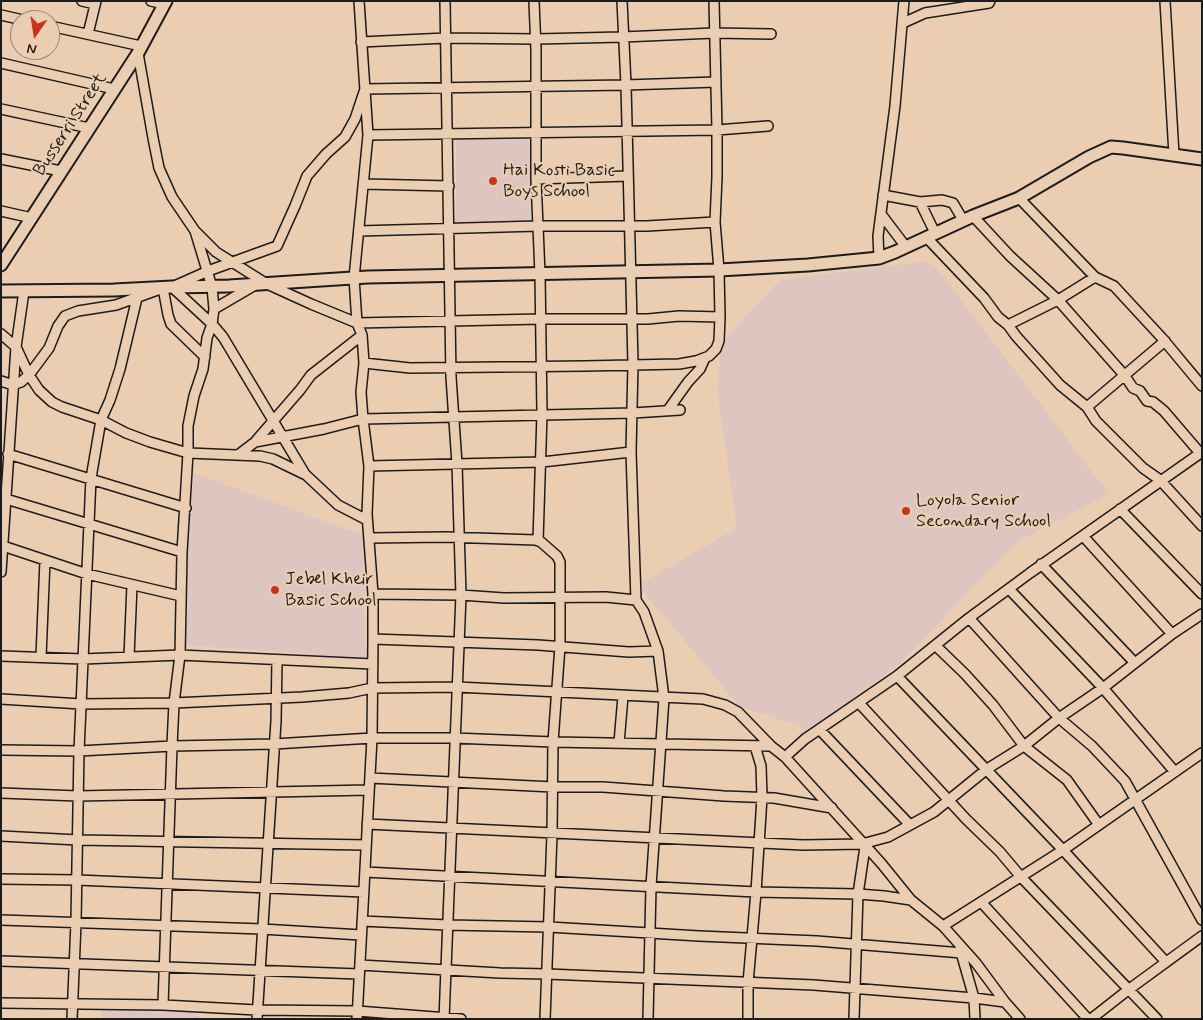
<!DOCTYPE html>
<style>
body{margin:0}
#map{position:relative;width:1203px;height:1020px;overflow:hidden;background:#ebceb1;font-family:Mynerve,sans-serif}
canvas{display:block}
.frame{position:absolute;inset:0;border:2px solid #1c1c1c;pointer-events:none}
.north{position:absolute;left:10px;top:10px;width:50px;height:50px;box-sizing:border-box;background:#ebceb1;border:1px solid #988775;border-radius:50%;rotate:193deg;font-size:14px;font-weight:700;line-height:20px;text-align:center;color:#1c1c1c}
.north::after{content:'';display:block;margin:auto;width:18px;height:22px;background:#c8321e;clip-path:polygon(50% 0,100% 100%,50% 72%,0 100%)}
</style>
<div id="map">
<canvas width="1203" height="1020"></canvas>
<div class="frame"></div>
<div class="north">N</div>
</div>
<script>
const context = document.querySelector('canvas').getContext('2d');
context.lineJoin = 'round';
function fillPath(path, color) {
  context.fillStyle = color;
  context.fill(path, 'evenodd');
}
function shape(rows) {
  const path = new Path2D();
  for (const r of rows) {
    path.moveTo(r[0], r[1]);
    for (let i = 2; i < r.length; i += 2) path.lineTo(r[i], r[i + 1]);
  }
  return path;
}
function strokePath(path, color, width, dash) {
  context.strokeStyle = color;
  context.lineWidth = width;
  context.lineCap = dash ? 'butt' : 'round';
  context.setLineDash(dash || []);
  context.stroke(path);
}
function write(font, color, halo, rows, align = 'center') {
  context.font = font + ' Mynerve,sans-serif';
  context.lineWidth = 4;
  context.setLineDash([]);
  context.textBaseline = 'middle';
  context.strokeStyle = halo;
  context.fillStyle = color;
  for (const [text, x, y, turn = 0] of rows) {
    context.save();
    context.translate(x, y);
    context.rotate((+turn || 0) * Math.PI / 180);
    context.textAlign = isNaN(turn) ? turn : align;
    if (halo) context.strokeText(text, 0, 0);
    context.fillText(text, 0, 0);
    context.restore();
  }
}
fillPath(shape([
 [530,137,531,221,456,223,456,140],
 [926,261,936,267,1109,494,1017,542,897,666,800,737,802,727,739,706,638,585,737,528,717,388,722,342,780,280],
 [191,472,363,535,365,658,183,645],
 [103,1009,199,1010,198,1019,102,1019]
]), '#dec5bf');
const minor = shape([
 [82,1,95,4],
 [151,1,164,4],
 [534,1,536,50,536,179,540,274,542,414,538,541],
 [622,1,626,85,633,364,631,452,636,600],
 [1165,1,1174,155],
 [1,15,23,20],
 [903,23,925,13,989,3,990,1],
 [50,26,141,46],
 [88,34,96,1],
 [361,42,446,38,536,39,623,37,714,33,771,34],
 [138,53,153,138,159,168,172,197,195,231,216,252,267,284,311,304,357,323,541,319,648,319,679,316,720,317],
 [1,63,114,89],
 [1,109,89,128],
 [368,135,717,130,768,126],
 [1,159,61,171],
 [536,179,628,176],
 [364,184,449,186],
 [883,195,920,202,942,200,953,203,963,220],
 [1019,198,1095,277,1114,286,1162,338,1202,386],
 [920,202,935,233],
 [1,211,32,218],
 [881,214,906,247],
 [973,216,1010,256,1058,300,1125,376,1133,388,1140,391,1147,401,1153,402,1164,411,1200,453],
 [359,231,538,226,647,226,715,222],
 [926,237,984,298,998,317,1008,325,1016,336,1060,385,1087,407,1096,421,1143,468,1160,480,1202,526],
 [879,258,878,236,895,106,904,1],
 [214,309,255,285],
 [1008,325,1058,300,1095,277],
 [1,334,16,347,29,375,39,390,52,402,62,407,101,420,126,433,150,442,188,453,260,456,273,459,304,474],
 [364,363,410,368,585,366,679,364,696,361,709,356,716,349,719,341,720,317,719,270,715,222,717,177,717,130,714,1],
 [1,381,13,385,21,382,29,375,49,348,58,326,65,316,78,311,116,305,163,288,168,315,171,324,205,357],
 [1087,407,1165,341],
 [668,410,688,382,700,369,705,358],
 [255,442,324,429,363,419,633,413,680,410],
 [8,454,186,508],
 [238,455,255,442,300,390,311,375,362,335],
 [369,466,542,462,631,452],
 [6,499,182,552],
 [1120,509,1202,594],
 [367,520,338,505,305,474,223,337,212,324,172,287,208,271,277,246,295,206,307,176,326,154,345,137,355,119,365,89,626,85,716,82],
 [1083,536,1172,634],
 [369,538,446,537,536,540,541,542,557,556,560,562,560,646,553,742,552,834,545,1019],
 [3,546,87,574,181,596],
 [1041,564,1135,663],
 [1,572,16,347,24,291],
 [1009,589,1103,688,1175,772],
 [373,594,461,595,504,598,606,597,636,600,644,612,658,651],
 [969,618,1059,718,1092,746,1125,781,1202,920],
 [373,639,538,645,629,652,658,651,664,698,651,886,648,1019],
 [936,646,965,674,993,705,1024,746,1067,780,1099,825],
 [1,656,83,659,180,655,373,664],
 [41,657,45,560],
 [129,657,132,585],
 [897,676,1063,850,1165,961],
 [1,699,81,704,174,703,302,697,349,693,372,688,457,687,703,699,725,705,738,712,771,746,785,757],
 [859,703,966,819,1000,852,1021,877,1157,1019],
 [820,730,910,825],
 [619,743,623,696],
 [1,750,79,751,172,746,274,744,372,738,454,738,553,742,771,746],
 [370,778,553,787,603,787,724,796,774,798,832,808],
 [1,793,78,796,369,790],
 [367,824,803,845,862,844,888,837,934,812,987,769,1024,746,1059,718,1103,688,1172,634,1202,614],
 [1,836,78,840,366,845],
 [365,872,756,892,858,894,884,896,911,900],
 [1,879,77,880,364,892],
 [982,903,1088,1019],
 [1,920,262,929,361,935],
 [362,921,447,925,549,927,699,936,817,941,962,953],
 [943,926,1063,850,1202,753],
 [960,949,974,998,975,1019],
 [1,961,359,974],
 [360,965,500,973,547,974,814,985,974,998,1005,1002],
 [1,1003,163,1005,172,746,174,703,180,655,182,552,188,453,188,426,194,396,203,369,207,338,212,324,214,309,212,287,195,231],
 [163,1005,257,1010,357,1011,461,1019],
 [72,1019,76,922,79,751,91,478,101,420,110,400,120,369,137,298],
 [257,1019,276,721,277,660],
 [357,1019,372,738,373,639,373,594,367,514,369,466,363,419,361,392,364,363,362,335,357,323,354,278,368,135,359,1],
 [444,1019,461,595,457,464,451,377,445,1],
 [748,1019,748,983,756,892,762,797,761,766,755,746],
 [854,1019,858,894,865,847],
 [1020,1019,1005,1002,976,963,943,926,911,900,881,863,785,757,805,739,897,676,969,618,1030,573,1202,452],
 [1091,1019,1128,990,1202,936]
]);
const major = shape([
 [1,265,138,53,166,1],
 [1,291,114,290,172,287,229,286,368,277,719,270,808,265,879,258,895,252,973,216,1019,198,1089,157,1111,147,1123,148,1202,159]
]);
strokePath(minor, '#1c1c1c', 12);
strokePath(major, '#1c1c1c', 15);
strokePath(minor, '#ebceb1', 9);
strokePath(major, '#ebceb1', 11);
for (const [x, y, r, color] of [
 [493,181,5,"#c8321e"],
 [906,511,5,"#c8321e"],
 [275,590,5,"#c8321e"]
]) {
  const dot = new Path2D();
  dot.arc(x, y, r, 0, 2 * Math.PI);
  context.fillStyle = color;
  context.fill(dot);
  strokePath(dot, '#ebceb1', 2);
}
write('18px', '#1c1c1c', '#ebceb1', [
 ["Busserri Street",71,125,-57]
]);
write('18px', '#1c1c1c', '#ebceb1', [
 ["Hai Kosti Basic",503,171],
 ["Boys School",503,192],
 ["Loyola Senior",916,501],
 ["Secondary School",916,522],
 ["Jebel Kheir",285,580],
 ["Basic School",285,601]
], 'left');
</script>
